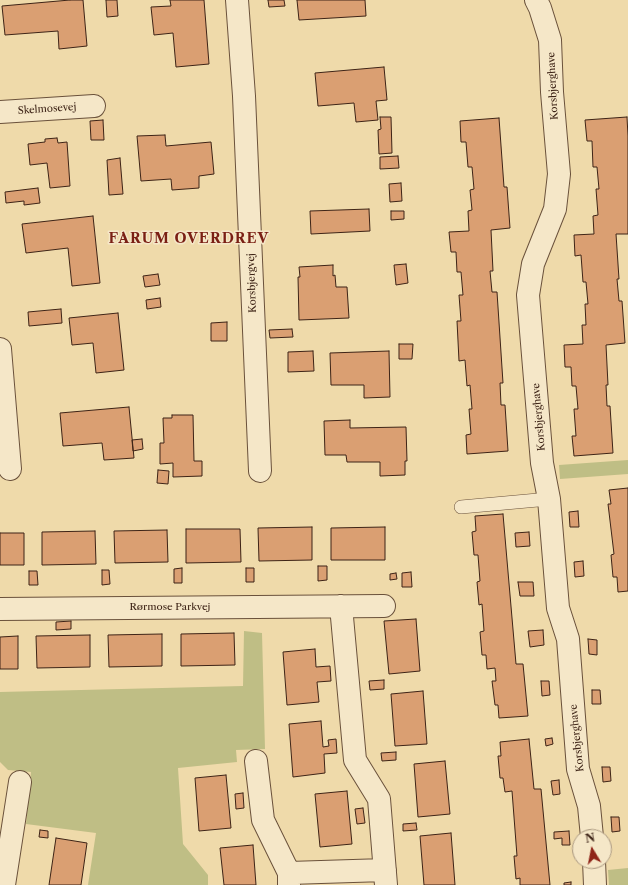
<!DOCTYPE html>
<meta charset="utf-8">
<style>
body{margin:0}
#map{position:relative;width:628px;height:885px;overflow:hidden;background:#efdaaa;font-family:"Libre Caslon Text",serif}
canvas{display:block}
.north{position:absolute;left:572px;top:829px;width:40px;height:40px;box-sizing:border-box;background:#f5e7c8;border:1px solid #ab9981;border-radius:50%;rotate:350deg;font-size:11px;font-weight:700;line-height:16px;text-align:center;color:#3d2316}
.north::after{content:'';display:block;margin:auto;width:14px;height:18px;background:#8f2418;clip-path:polygon(50% 0,100% 100%,50% 72%,0 100%)}
</style>
<div id="map">
<canvas width="628" height="885"></canvas>
<div class="north">N</div>
</div>
<script>
const context = document.querySelector('canvas').getContext('2d');
context.lineJoin = 'round';
function fillPath(path, color) {
  context.fillStyle = color;
  context.fill(path, 'evenodd');
}
function shape(rows) {
  const path = new Path2D();
  for (const r of rows) {
    path.moveTo(r[0], r[1]);
    for (let i = 2; i < r.length; i += 2) path.lineTo(r[i], r[i + 1]);
  }
  return path;
}
function strokePath(path, color, width, dash) {
  context.strokeStyle = color;
  context.lineWidth = width;
  context.lineCap = dash ? 'butt' : 'round';
  context.setLineDash(dash || []);
  context.stroke(path);
}
function write(font, color, halo, rows, align = 'center') {
  context.font = font + ' "Libre Caslon Text",serif';
  context.lineWidth = 3;
  context.setLineDash([]);
  context.textBaseline = 'middle';
  context.strokeStyle = halo;
  context.fillStyle = color;
  for (const [text, x, y, turn = 0] of rows) {
    context.save();
    context.translate(x, y);
    context.rotate((+turn || 0) * Math.PI / 180);
    context.textAlign = isNaN(turn) ? turn : align;
    if (halo) context.strokeText(text, 0, 0);
    context.fillText(text, 0, 0);
    context.restore();
  }
}
fillPath(shape([
 [628,460,628,474,560,479,559,465],
 [244,631,262,633,265,749,236,750,237,762,178,768,183,844,208,875,208,885,88,885,96,833,26,824,31,772,8,770,0,762,0,692,243,686],
 [628,868,628,885,609,885,608,870]
]), '#bfbe85');
const building = shape([
 [70,0,83,0,87,46,59,49,58,31,5,35,2,6,70,0],
 [106,0,117,0,118,16,107,17,106,0],
 [170,0,204,0,209,64,176,67,173,33,154,35,151,7,171,6,170,0],
 [268,0,284,0,285,6,269,7,268,0],
 [297,0,365,0,366,16,299,20,297,0],
 [384,67,387,100,376,101,378,120,356,122,354,103,318,106,315,73,384,67],
 [380,117,391,117,392,153,379,154,378,130,381,129,380,117],
 [627,117,628,136,628,234,616,234,619,279,617,279,619,301,622,301,625,343,606,345,608,385,606,385,607,406,610,406,613,453,574,456,572,436,576,436,574,409,578,409,576,386,572,386,571,367,565,367,564,345,583,344,582,325,586,325,585,304,588,304,586,282,583,282,581,255,575,256,574,235,594,234,593,216,598,215,596,189,599,189,597,167,593,167,592,141,587,141,585,120,627,117],
 [499,118,504,187,507,187,510,228,491,230,493,271,490,271,492,292,497,292,503,383,500,383,501,405,505,405,508,451,467,454,466,435,471,434,469,409,472,409,470,385,467,386,465,360,459,361,457,321,461,321,459,295,463,295,461,272,457,272,456,252,451,252,449,232,469,231,468,211,472,210,470,190,474,189,472,167,468,167,466,142,461,142,460,121,499,118],
 [103,120,104,140,91,140,90,121,103,120],
 [165,135,166,146,211,142,214,174,199,176,199,188,172,190,171,179,141,181,137,136,165,135],
 [57,138,58,143,67,142,70,186,50,188,47,163,30,165,28,144,45,142,45,139,57,138],
 [398,156,399,168,380,169,380,157,398,156],
 [120,158,123,194,109,195,107,160,120,158],
 [401,183,402,201,390,202,389,184,401,183],
 [38,188,40,203,24,205,24,201,6,203,5,192,38,188],
 [369,209,370,231,311,234,310,211,369,209],
 [391,211,404,211,404,219,391,220,391,211],
 [93,216,100,283,72,286,68,248,26,253,22,224,93,216],
 [406,264,408,283,396,285,394,265,406,264],
 [333,265,333,276,335,275,336,287,347,287,349,318,299,320,298,277,300,277,299,267,333,265],
 [158,274,160,285,145,287,143,276,158,274],
 [160,298,161,307,147,309,146,300,160,298],
 [61,309,62,323,29,326,28,312,61,309],
 [118,313,124,370,96,373,93,343,72,345,69,318,118,313],
 [227,322,227,341,211,341,211,323,227,322],
 [292,329,293,337,270,338,269,330,292,329],
 [399,344,413,344,412,359,399,359,399,344],
 [313,351,314,371,288,372,288,352,313,351],
 [389,351,390,397,364,398,364,385,331,385,330,353,389,351],
 [129,407,134,458,104,460,102,443,63,446,60,413,129,407],
 [172,415,193,415,194,461,202,461,202,476,173,477,173,463,160,464,160,443,164,443,163,418,172,418,172,415],
 [350,420,350,428,406,427,407,461,405,461,405,475,380,476,380,462,347,462,346,455,325,455,324,421,350,420],
 [142,439,143,449,133,451,132,440,142,439],
 [158,470,169,471,168,484,157,483,158,470],
 [628,488,628,591,618,592,617,577,613,577,611,555,614,554,608,504,611,504,609,490,628,488],
 [578,511,579,527,570,527,569,512,578,511],
 [503,514,516,664,523,664,528,716,499,718,498,705,495,705,492,681,496,681,495,668,487,669,486,655,482,655,480,632,484,631,482,604,479,605,477,582,480,581,478,555,474,555,472,532,476,531,475,516,503,514],
 [312,527,312,560,259,561,258,528,312,527],
 [385,527,385,560,331,560,331,528,385,527],
 [186,529,240,529,241,562,186,563,186,529],
 [167,530,168,562,115,563,114,531,167,530],
 [95,531,96,564,42,565,42,532,95,531],
 [529,532,530,546,516,547,515,533,529,532],
 [0,533,24,533,24,565,0,565,0,533],
 [583,561,584,576,575,577,574,562,583,561],
 [318,566,327,566,327,580,318,581,318,566],
 [182,568,182,583,174,583,174,569,182,568],
 [246,568,254,568,254,582,246,582,246,568],
 [102,570,109,570,110,584,102,585,102,570],
 [29,571,37,571,38,585,29,585,29,571],
 [411,572,412,587,402,587,402,573,411,572],
 [396,573,397,579,390,580,390,574,396,573],
 [518,582,533,582,534,596,520,596,518,582],
 [416,619,420,671,389,674,384,621,416,619],
 [71,621,71,629,56,630,56,622,71,621],
 [543,630,544,645,530,647,528,631,543,630],
 [234,633,235,665,181,666,181,634,234,633],
 [162,634,162,666,109,667,108,635,162,634],
 [90,635,90,667,37,668,36,636,90,635],
 [18,636,18,669,0,669,0,637,18,636],
 [588,639,597,640,597,655,589,654,588,639],
 [315,649,316,667,330,666,331,681,317,682,319,702,287,705,283,652,315,649],
 [384,680,384,689,370,690,369,681,384,680],
 [541,681,549,681,550,695,542,696,541,681],
 [592,690,600,690,601,704,592,704,592,690],
 [423,691,427,744,395,746,391,694,423,691],
 [321,721,323,747,329,746,328,740,336,739,337,753,324,754,325,773,293,777,289,724,321,721],
 [552,738,553,744,546,746,545,739,552,738],
 [529,739,534,789,541,789,550,885,520,885,520,878,516,879,514,856,517,856,512,791,505,792,503,778,500,778,498,756,501,756,500,742,529,739],
 [396,752,396,760,382,761,381,753,396,752],
 [445,761,450,814,418,817,414,764,445,761],
 [602,767,610,767,611,781,603,782,602,767],
 [226,775,231,828,199,831,195,778,226,775],
 [559,780,560,794,553,795,551,781,559,780],
 [347,791,352,844,320,847,315,794,347,791],
 [243,793,244,808,236,809,235,794,243,793],
 [363,808,365,823,357,824,355,809,363,808],
 [611,817,619,817,620,831,612,832,611,817],
 [416,823,417,830,403,831,403,824,416,823],
 [40,830,48,831,48,838,39,837,40,830],
 [569,831,570,845,562,845,562,838,554,839,554,832,569,831],
 [451,833,455,885,424,885,420,836,451,833],
 [56,838,87,843,81,885,49,885,56,838],
 [253,845,256,885,224,885,220,848,253,845],
 [571,882,571,885,564,885,564,883,571,882]
]);
fillPath(building, '#da9f72');
strokePath(building, '#3d2316', 1);
const lane = shape([
 [461,507,549,499]
]);
const street = shape([
 [237,0,244,96,260,471],
 [536,0,540,8,550,40,552,92,559,174,555,209,533,264,528,295,542,463,549,499,558,608,568,639,578,769,589,806,592,837],
 [0,112,94,106],
 [0,349,10,469],
 [341,606,355,760,379,799,386,885],
 [0,609,384,606],
 [256,761,263,820,289,873,289,885],
 [594,861,595,885],
 [289,873,385,870],
 [4,885,20,782]
]);
strokePath(lane, '#6a513b', 14);
strokePath(street, '#6a513b', 24);
strokePath(lane, '#f5e7c8', 13);
strokePath(street, '#f5e7c8', 22);
write('10px', '#3d2316', '#f5e7c8', [
 ["Korsbjerghave",553,86,-93],
 ["Skelmosevej",47,109,-4],
 ["Korsbjergvej",252,283,-92],
 ["Korsbjerghave",539,417,-95],
 ["Rørmose Parkvej",170,607],
 ["Korsbjerghave",577,738,-96]
]);
context.letterSpacing = '1px';
write('bold 14px', '#7a1f14', '#f5e7c8', [
 ["FARUM OVERDREV",189,239]
]);
context.letterSpacing = '0px';
</script>
